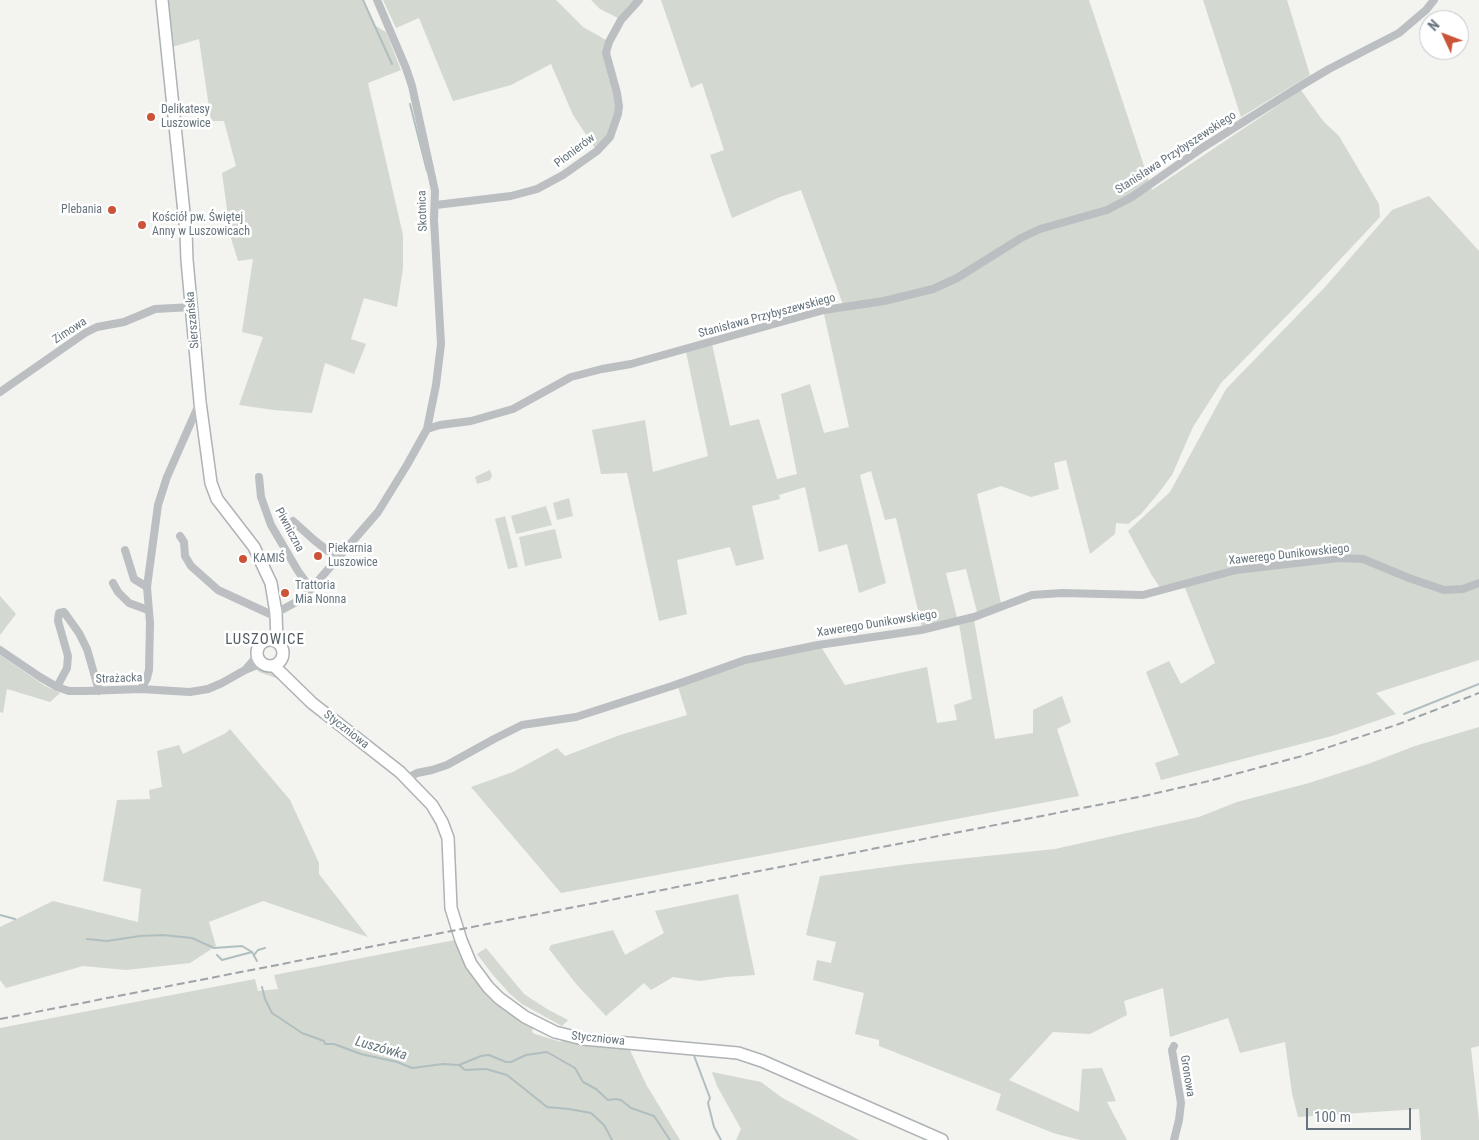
<!DOCTYPE html>
<meta charset="utf-8">
<style>
body{margin:0}
#map{position:relative;width:1479px;height:1140px;overflow:hidden;background:#f3f3f0;font-family:"Roboto Condensed",sans-serif}
canvas{display:block}
.north{position:absolute;left:1419px;top:10px;width:50px;height:50px;box-sizing:border-box;background:#fff;border:1px solid #c2c7cb;border-radius:50%;rotate:313deg;font-size:14px;font-weight:700;line-height:20px;text-align:center;color:#66747d}
.north::after{content:'';display:block;margin:auto;width:18px;height:22px;background:#cb5338;clip-path:polygon(50% 0,100% 100%,50% 72%,0 100%)}
.scale{position:absolute;left:1306px;top:1108px;width:105px;height:22px;box-sizing:border-box;border:2px solid #66747d;border-top:0;padding-left:6px;font-size:15px;line-height:18px;white-space:nowrap;color:#66747d;-webkit-text-stroke:4px #fff;paint-order:stroke}
</style>
<div id="map">
<canvas width="1479" height="1140"></canvas>
<div class="north">N</div>
<div class="scale">100 m</div>
</div>
<script>
const context = document.querySelector('canvas').getContext('2d');
context.lineJoin = 'round';
function fillPath(path, color) {
  context.fillStyle = color;
  context.fill(path, 'evenodd');
}
function shape(rows) {
  const path = new Path2D();
  for (const r of rows) {
    if (r.length === 3) {
      path.moveTo(r[0] + r[2], r[1]);
      path.arc(r[0], r[1], r[2], 0, 2 * Math.PI);
      continue;
    }
    path.moveTo(r[0], r[1]);
    for (let i = 2; i < r.length; i += 2) path.lineTo(r[i], r[i + 1]);
  }
  return path;
}
function strokePath(path, color, width, dash) {
  context.strokeStyle = color;
  context.lineWidth = width;
  context.lineCap = dash ? 'butt' : 'round';
  context.setLineDash(dash || []);
  context.stroke(path);
}
function write(font, color, halo, rows, align = 'center') {
  context.font = font + ' "Roboto Condensed",sans-serif';
  context.lineWidth = 5;
  context.setLineDash([]);
  context.textBaseline = 'middle';
  context.strokeStyle = halo;
  context.fillStyle = color;
  for (const [text, x, y, turn = 0] of rows) {
    context.save();
    context.translate(x, y);
    context.rotate((+turn || 0) * Math.PI / 180);
    context.textAlign = isNaN(turn) ? turn : align;
    if (halo) context.strokeText(text, 0, 0);
    context.fillText(text, 0, 0);
    context.restore();
  }
}
fillPath(shape([
 [166,0,362,0,374,25,386,32,401,70,368,83,403,235,403,268,397,307,364,298,351,339,366,344,354,374,325,363,312,413,274,410,239,405,263,337,242,332,253,259,238,261,231,238,222,173,236,166,224,121,211,121,199,39,172,47],
 [383,0,556,0,583,27,606,40,616,95,616,110,608,138,597,151,573,115,551,64,511,85,453,101,419,18,396,28],
 [591,0,635,0,627,7,618,18,600,9],
 [661,0,1089,0,1152,190,1301,90,1323,121,1339,136,1379,204,1380,217,1304,298,1221,383,1193,427,1172,475,1157,495,1141,514,1128,524,1116,523,1115,534,1090,554,1066,460,1054,463,1059,489,1031,497,1001,486,977,494,1001,603,977,612,966,569,946,573,957,618,922,627,896,518,885,520,871,471,860,475,886,583,859,593,847,544,819,552,805,487,779,495,780,499,752,506,764,559,736,566,730,547,677,560,687,614,659,621,627,473,601,474,592,430,645,420,653,472,708,456,686,352,712,344,730,426,759,419,777,479,797,474,781,394,810,384,824,433,849,427,824,314,845,310,801,190,780,197,732,218,710,155,724,150,702,83,691,88],
 [1203,0,1287,0,1310,75,1241,117],
 [1429,196,1479,251,1479,660,1376,693,1396,714,1332,736,1161,780,1155,763,1179,755,1146,672,1169,661,1181,684,1215,663,1183,583,1161,589,1151,574,1128,531,1170,492,1226,389,1325,287,1392,210],
 [490,470,492,476,490,480,477,484,475,477],
 [569,498,573,516,557,520,553,503],
 [546,506,552,525,516,534,511,516],
 [505,516,518,567,508,569,495,519],
 [555,529,562,558,525,566,519,537],
 [0,596,16,614,0,635],
 [974,620,995,739,1033,733,1033,710,1062,696,1071,722,1057,729,1079,796,561,893,471,787,513,772,557,748,565,756,620,735,687,715,678,687,744,664,821,647,845,685,927,667,937,723,957,720,954,705,972,699,959,624],
 [0,655,45,686,60,693,50,702,7,689,3,713,0,712],
 [264,667,271,668,281,678,279,679,259,672,256,669],
 [1479,727,1479,1046,1471,1048,1479,1121,1479,1140,1421,1140,1419,1109,1298,1117,1292,1093,1285,1042,1240,1053,1228,1018,1170,1037,1163,988,1124,1001,1127,1015,1090,1034,1053,1032,1009,1080,1079,1112,1082,1069,1102,1068,1116,1101,1107,1102,1127,1140,1080,1140,1053,1133,996,1110,1001,1094,879,1046,879,1040,855,1034,864,993,813,980,817,960,831,963,836,942,806,935,820,876,909,864,1055,849,1199,817,1237,802,1309,783,1368,764,1415,746],
 [230,729,290,800,319,863,319,874,368,937,263,901,209,922,216,946,190,963,126,970,83,966,6,988,0,980,0,927,2,926,53,901,138,922,141,889,103,881,117,800,150,799,149,790,162,787,157,751,179,745,183,754,226,733],
 [738,894,755,975,726,977,700,981,673,977,651,990,644,983,606,1016,577,985,549,949,551,945,613,930,625,955,664,933,655,911],
 [455,940,510,1012,533,1027,532,1032,535,1034,561,1042,562,1039,628,1046,647,1086,680,1140,0,1140,0,1028,255,979,258,991,278,989,274,975],
 [486,948,524,994,547,1009,568,1020,562,1026,522,1004,510,994,493,975,477,954],
 [712,1072,761,1082,781,1097,859,1140,736,1140,741,1129,717,1086]
]), '#d3d8d0');
strokePath(shape([
 [363,0,392,64],
 [410,104,427,171],
 [1404,714,1479,684],
 [0,915,15,919],
 [87,939,107,941,140,936,163,935,192,938,214,948,242,946,252,952,257,961],
 [217,955,222,960,252,952],
 [254,955,258,950,265,948],
 [262,987,265,999,272,1013,302,1033,324,1041,325,1044,334,1044,361,1054,397,1062,412,1068,443,1064,459,1065,465,1070,486,1069,507,1075,547,1107,569,1109,591,1113,604,1125,612,1140],
 [693,1053,710,1098,708,1103,714,1127,721,1140],
 [459,1065,481,1056,489,1055,506,1062,511,1062,526,1055,547,1052,575,1068,583,1082,596,1089,608,1100,616,1099,621,1100,631,1108,654,1116,670,1140]
]), '#b1bec0', 2);
const secondary = shape([
 [162,0,186,232,187,260,200,402,211,483,217,499,254,547,271,583,276,613,277,642],
 [270,653,13],
 [274,666,312,703,400,772,432,805,442,822,448,838,451,908,461,940,471,964,488,987,499,998,525,1017,555,1032,583,1039,738,1053,762,1061,942,1140]
]);
strokePath(secondary, '#aeb3b6', 14);
strokePath(shape([
 [436,205,511,196,537,189,563,175,597,151,610,137,618,114,619,106,617,93,606,53,609,42,621,20,639,0],
 [0,392,85,333,97,327,124,322,155,309,192,307],
 [427,429,440,425,471,421,513,409,571,377,602,369,631,364,824,310,884,301,933,289,957,278,1021,238,1040,229,1107,210,1132,197,1202,148,1302,85,1329,69,1399,33,1426,10,1434,0],
 [259,477,261,497,271,525,298,571,311,589],
 [293,521,314,540,337,558],
 [180,536,184,542,185,556,191,566,218,590,270,614,276,613,298,601,311,589,378,512,407,465,427,429,436,385,441,344,434,220,435,191,412,86,406,68,377,0],
 [125,550,134,579,147,587],
 [113,583,118,592,129,603,148,610],
 [0,650,40,677,57,687,69,691,85,691,141,689,190,692,208,689,222,683,245,670,262,663],
 [245,670,257,656],
 [57,687,67,668,68,656,58,621,59,613,64,612,79,633,87,649,99,691],
 [141,689,147,678,149,670,150,623,147,587,158,505,167,477,200,402],
 [408,778,417,773,432,770,447,765,494,739,522,725,576,717,672,686,745,660,818,645,921,630,974,617,1032,595,1062,593,1143,595,1236,570,1339,558,1363,559,1409,578,1444,590,1463,589,1479,583],
 [1174,1046,1172,1050,1181,1103,1179,1120,1174,1140]
]), '#bbbfc1', 8);
strokePath(secondary, '#fff', 11);
strokePath(shape([
 [0,1019,1144,796,1209,781,1302,756,1399,724,1479,693]
]), '#9da3a7', 2, [8, 4]);
for (const [x, y, r, color] of [
 [151,117,5,"#cb5338"],
 [112,210,5,"#cb5338"],
 [142,225,5,"#cb5338"],
 [318,556,5,"#cb5338"],
 [243,559,5,"#cb5338"],
 [285,593,5,"#cb5338"]
]) {
  const dot = new Path2D();
  dot.arc(x, y, r, 0, 2 * Math.PI);
  context.fillStyle = color;
  context.fill(dot);
  strokePath(dot, '#fff', 2);
}
write('12px', '#66747d', '#fff', [
 ["Delikatesy",161,110],
 ["Luszowice",161,124],
 ["Plebania",102,210,"right"],
 ["Kościół pw. Świętej",152,218],
 ["Anny w Luszowicach",152,232],
 ["Piekarnia",328,549],
 ["Luszowice",328,563],
 ["KAMIŚ",253,559],
 ["Trattoria",295,586],
 ["Mia Nonna",295,600]
], 'left');
write('12px', '#66747d', '#fff', [
 ["Pionierów",575,151,-37],
 ["Stanisława Przybyszewskiego",1176,153,-33],
 ["Skotnica",423,211,-92],
 ["Stanisława Przybyszewskiego",767,316,-15],
 ["Sierszańska",193,320,-95],
 ["Zimowa",70,331,-33],
 ["Piwniczna",289,530,62],
 ["Xawerego Dunikowskiego",1289,555,-6],
 ["Xawerego Dunikowskiego",877,624,-9],
 ["Strażacka",119,679,-2],
 ["Styczniowa",346,730,38],
 ["Styczniowa",598,1039,6],
 ["Gronowa",1187,1076,81]
]);
write('italic 14px', '#62767b', '#fff', [
 ["Luszówka",381,1049,16]
]);
context.letterSpacing = '1px';
write('15px', '#535d63', '#fff', [
 ["LUSZOWICE",265,640]
]);
context.letterSpacing = '0px';
</script>
